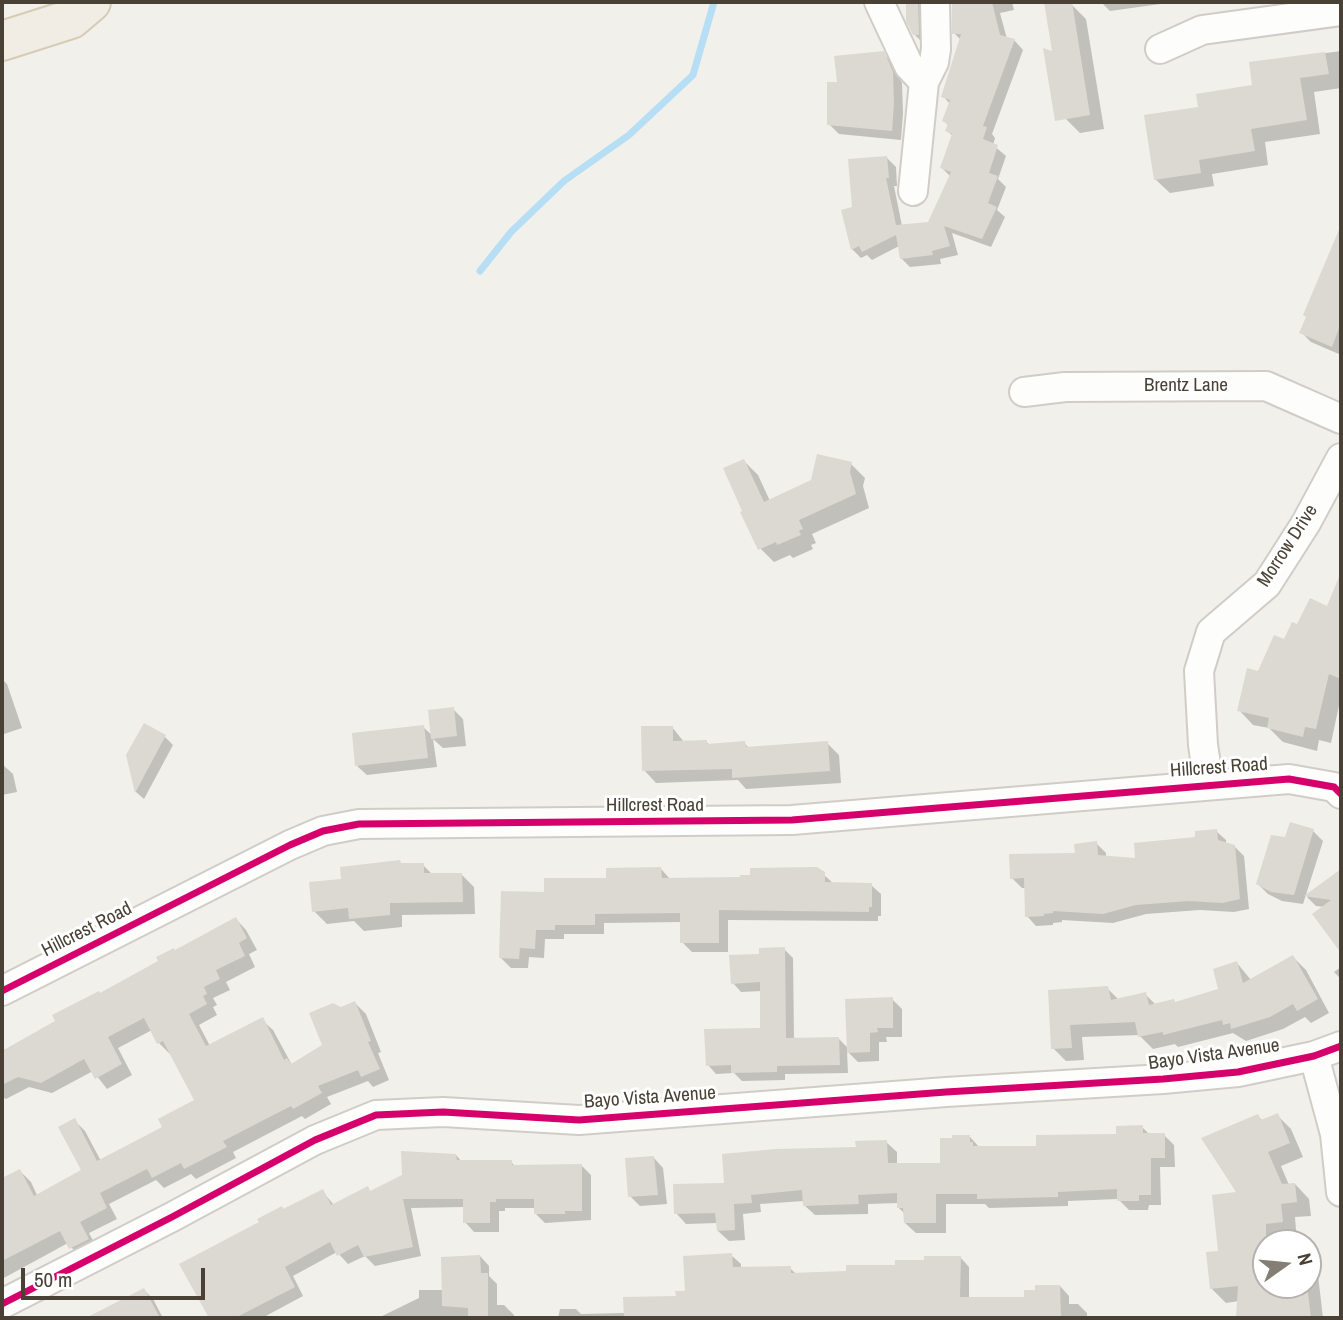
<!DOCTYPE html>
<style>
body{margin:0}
#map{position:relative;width:1343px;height:1320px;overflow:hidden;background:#f2f0ea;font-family:"Archivo Narrow",sans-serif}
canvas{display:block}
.frame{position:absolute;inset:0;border:4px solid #494135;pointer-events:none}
.north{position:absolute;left:1252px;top:1229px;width:70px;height:70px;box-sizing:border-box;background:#fff;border:2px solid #b6b3ae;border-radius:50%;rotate:75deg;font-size:19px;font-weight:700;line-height:28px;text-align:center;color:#494135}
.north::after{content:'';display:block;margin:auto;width:24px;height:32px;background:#847e74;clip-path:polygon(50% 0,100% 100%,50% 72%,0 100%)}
.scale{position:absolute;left:21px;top:1268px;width:184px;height:32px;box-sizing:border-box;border:4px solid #494135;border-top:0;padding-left:9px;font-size:21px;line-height:24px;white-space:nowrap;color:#494135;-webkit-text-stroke:5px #fff;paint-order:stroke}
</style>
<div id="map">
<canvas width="1343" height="1320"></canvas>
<div class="frame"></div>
<div class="north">N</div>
<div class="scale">50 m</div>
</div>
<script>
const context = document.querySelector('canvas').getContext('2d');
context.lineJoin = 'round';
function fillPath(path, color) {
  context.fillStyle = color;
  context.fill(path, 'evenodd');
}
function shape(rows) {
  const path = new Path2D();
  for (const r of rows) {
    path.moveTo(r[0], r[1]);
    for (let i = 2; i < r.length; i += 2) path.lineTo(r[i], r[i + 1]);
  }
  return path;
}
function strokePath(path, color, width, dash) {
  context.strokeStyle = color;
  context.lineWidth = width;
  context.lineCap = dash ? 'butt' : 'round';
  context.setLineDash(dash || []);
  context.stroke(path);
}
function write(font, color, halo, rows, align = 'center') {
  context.font = font + ' "Archivo Narrow",sans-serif';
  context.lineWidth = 6;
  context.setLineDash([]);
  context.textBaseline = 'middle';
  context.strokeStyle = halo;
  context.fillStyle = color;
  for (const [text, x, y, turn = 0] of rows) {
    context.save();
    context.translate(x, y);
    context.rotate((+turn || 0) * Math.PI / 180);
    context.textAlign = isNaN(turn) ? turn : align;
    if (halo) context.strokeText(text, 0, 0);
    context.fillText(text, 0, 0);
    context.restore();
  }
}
fillPath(shape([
 [907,2,931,2,923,43,914,34,908,21],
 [952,2,1012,2,1014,10,1000,13,1007,39,1015,41,1023,50,992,134,995,138,993,145,1006,156,998,179,1006,187,997,210,1005,217,991,247,952,233,958,255,940,259,941,264,910,267,901,258,899,246,872,260,867,255,861,258,852,249,854,209,887,158,896,167,897,186,894,186,902,226,930,224,951,177,942,168,953,136,947,131,949,126,944,121,950,104,943,96,961,40,954,33],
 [1101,2,1175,2,1110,11],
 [1071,4,1086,19,1104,129,1080,133,1065,118],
 [1341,51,1341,88,1314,92,1320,134,1265,142,1268,165,1212,174,1214,186,1170,193,1155,179,1200,108,1254,86,1251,63],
 [883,53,893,63,902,83,903,113,901,140,839,134,829,124],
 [1322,274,1341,281,1341,355,1311,342,1301,332],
 [744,461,758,475,770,501,851,464,865,478,863,486,869,508,812,534,816,543,811,545,813,549,793,558,790,555,774,562,760,548],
 [1341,577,1341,696,1331,743,1319,740,1317,751,1283,742,1269,728,1253,725,1239,710,1259,673,1285,642,1298,627,1328,608],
 [2,679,7,684,22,728,4,734,2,732],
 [453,709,463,719,466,746,443,748,433,739,437,767,367,775,357,766,423,727,433,736],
 [672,727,684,742,706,742,710,745,744,743,750,749,827,743,839,755,841,783,746,789,738,780,656,783,644,770],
 [165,737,173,745,144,799,136,792,128,756],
 [2,764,13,774,17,792,2,795],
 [1216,831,1226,840,1226,844,1234,846,1244,856,1249,909,1234,912,1200,910,1146,914,1113,923,1062,920,1062,922,1053,923,1053,925,1036,926,1027,916,1026,888,1022,888,1012,878,1077,854,1096,843,1106,853,1106,857,1137,860],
 [1313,831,1323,841,1303,904,1282,901,1268,894,1258,884,1286,839],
 [403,865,423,865,433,875,461,874,474,887,475,914,402,915,402,927,364,931,354,921,327,924,314,911,343,881],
 [661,869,671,880,742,879,823,874,834,884,871,885,881,894,881,916,878,916,878,921,728,920,728,952,692,952,682,942,682,922,604,923,604,934,564,934,564,939,545,939,544,958,529,957,528,968,511,968,501,958,546,893],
 [1341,871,1341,950,1314,914,1325,907,1316,906,1307,897],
 [236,919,246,930,257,950,249,954,255,967,226,982,230,990,213,998,217,1005,213,1007,217,1015,199,1025,210,1046,262,1020,273,1030,292,1065,324,1046,341,1009,355,1003,366,1014,381,1052,378,1053,389,1080,373,1087,368,1081,327,1097,331,1104,305,1119,302,1116,233,1152,236,1158,196,1179,191,1174,164,1188,156,1180,109,1204,117,1219,89,1233,98,1250,81,1259,68,1243,2,1279,2,1180,20,1171,31,1182,37,1195,83,1171,74,1120,85,1131,101,1161,165,1128,197,1100,172,1053,170,1054,159,1043,152,1030,118,1048,132,1075,107,1089,93,1071,52,1093,29,1087,6,1099,2,1097,2,1047,6,1051],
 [784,949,793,958,794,1040,839,1039,849,1049,892,999,902,1009,902,1037,886,1037,887,1042,879,1042,879,1061,858,1062,847,1051,848,1073,785,1074,785,1080,742,1081,734,1073,716,1074,708,1065,762,1030,762,991,741,992,733,983,761,955],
 [1293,957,1306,970,1329,1013,1311,1023,1305,1017,1283,1029,1246,1041,1233,1033,1178,1047,1175,1044,1153,1049,1139,1035,1082,1037,1084,1060,1066,1061,1053,1048,1050,991,1107,988,1119,1000,1145,994,1156,1005,1176,1004,1221,991,1237,963,1251,980],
 [1341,967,1341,979,1334,972],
 [1277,1115,1291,1129,1303,1157,1281,1166,1289,1185,1295,1184,1309,1199,1311,1216,1295,1217,1297,1243,1266,1243,1266,1285,1308,1285,1308,1264,1318,1275,1323,1318,1238,1318,1239,1301,1226,1303,1211,1288,1239,1193,1258,1116,1263,1121],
 [1142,1127,1150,1135,1164,1135,1174,1145,1175,1167,1160,1167,1161,1205,1149,1205,1148,1210,1129,1210,1118,1199,1068,1201,1068,1206,989,1208,985,1204,946,1204,946,1233,916,1233,905,1223,905,1214,899,1208,899,1203,868,1204,868,1214,815,1215,804,1205,804,1201,760,1204,761,1212,743,1214,745,1240,729,1241,718,1231,718,1223,686,1224,676,1213,726,1185,886,1142,897,1152,897,1165,941,1164,970,1137,980,1148,1038,1148,1118,1135],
 [456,1155,462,1162,511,1162,516,1167,581,1165,591,1175,591,1220,545,1223,536,1214,536,1208,505,1208,505,1211,499,1211,499,1232,474,1232,465,1222,465,1207,411,1208,421,1256,375,1266,365,1256,348,1264,337,1252,293,1276,303,1296,262,1318,218,1318,214,1310,284,1210,322,1191,334,1205,371,1192],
 [654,1158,663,1168,667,1204,640,1206,630,1196],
 [731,1255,741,1264,741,1269,790,1268,797,1275,848,1273,960,1257,969,1267,969,1299,1026,1299,1060,1286,1069,1296,1069,1304,1078,1304,1087,1313,1087,1318,558,1318,560,1309,576,1309,581,1314,625,1313,677,1298,687,1293],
 [480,1256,489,1266,489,1276,497,1284,497,1305,504,1305,514,1315,514,1318,378,1318,419,1298,419,1290,443,1290],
 [144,1290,153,1299,163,1318,86,1318]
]), '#0003');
strokePath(shape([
 [480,271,511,232,564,181,629,135,693,75,714,2]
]), '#b6def4', 7);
fillPath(shape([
 [906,2,918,2,919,35,913,35,906,21],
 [952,2,992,2,1000,35,1015,39,983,126,987,127,983,139,998,145,989,173,998,176,988,203,997,207,982,239,944,226,950,246,932,251,933,255,900,259,896,235,862,252,859,246,851,250,841,210,852,207,848,159,887,156,889,178,886,178,896,225,928,222,951,172,940,168,952,134,945,131,948,124,942,121,950,100,941,97,961,34,952,34],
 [1044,2,1072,2,1090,115,1055,121,1043,48,1052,51],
 [884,51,893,72,894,103,892,131,827,125,827,82,837,82,834,56],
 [1325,52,1329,74,1300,78,1307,120,1251,129,1255,151,1199,160,1201,173,1154,180,1144,115,1198,107,1196,94,1252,85,1249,62],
 [1341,225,1341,323,1332,347,1299,333,1306,317,1303,315],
 [817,454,852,462,850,472,856,494,799,520,803,529,799,531,801,535,777,545,776,542,758,550,740,512,742,511,723,468,744,459,764,502,811,480],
 [1341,572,1341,679,1329,674,1316,729,1305,727,1303,737,1267,728,1269,718,1237,711,1247,668,1258,671,1274,635,1284,639,1292,622,1297,624,1310,598,1327,606],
 [454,707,457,736,431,739,428,710],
 [144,723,166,735,135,793,126,755],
 [424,725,428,758,355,766,352,733],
 [641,726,673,726,673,741,707,740,707,744,745,741,746,747,828,741,830,771,732,778,732,769,642,771],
 [1290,822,1314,829,1294,895,1271,892,1256,884,1271,835,1285,837],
 [1217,829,1218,840,1235,845,1240,899,1223,903,1189,901,1136,905,1103,914,1053,911,1053,913,1044,914,1044,916,1025,917,1024,878,1010,879,1009,854,1075,853,1074,844,1097,841,1098,855,1135,858,1134,843,1195,837,1195,831],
 [400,860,401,863,424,863,424,873,462,873,463,902,390,903,390,915,349,919,348,908,312,912,309,882,341,879,340,867],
 [661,867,662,878,740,877,740,875,750,875,750,868,817,867,825,872,825,882,872,883,872,907,869,907,869,912,719,910,719,943,680,943,680,913,595,914,595,925,555,925,555,930,536,930,535,949,520,948,519,959,499,958,501,891,544,892,544,878,606,878,606,868],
 [1341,869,1341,953,1312,914,1331,900,1304,896],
 [236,917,247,938,239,943,245,956,216,970,220,979,204,987,207,994,203,996,207,1004,189,1014,206,1046,263,1017,284,1060,287,1058,291,1064,322,1045,309,1013,333,1003,341,1007,355,1001,371,1041,368,1042,380,1069,361,1077,358,1070,318,1086,322,1093,293,1109,291,1106,223,1141,227,1147,184,1169,181,1163,152,1178,147,1169,100,1193,107,1208,80,1222,89,1239,69,1249,60,1231,2,1261,2,1178,20,1169,34,1196,81,1170,58,1127,75,1118,97,1161,162,1127,158,1119,194,1100,163,1041,157,1044,144,1018,108,1037,122,1064,95,1079,84,1059,41,1083,18,1077,2,1085,2,1051,55,1021,52,1015,99,991,100,993,158,961,156,957,174,948,175,950],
 [785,947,786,1038,839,1037,840,1065,777,1066,777,1072,731,1073,731,1065,706,1066,704,1029,760,1028,760,982,731,984,729,955,759,954,759,948],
 [1293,955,1318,999,1297,1011,1293,1004,1270,1017,1231,1029,1230,1023,1223,1025,1222,1020,1163,1035,1163,1032,1138,1037,1135,1022,1070,1025,1072,1048,1051,1049,1048,990,1108,986,1111,1000,1146,992,1149,1005,1174,999,1175,1002,1218,989,1213,969,1237,961,1243,983],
 [893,997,893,1028,877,1028,878,1032,870,1033,870,1052,847,1053,845,999],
 [1278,1113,1290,1143,1268,1152,1282,1184,1295,1183,1297,1202,1281,1204,1283,1222,1266,1224,1266,1285,1307,1285,1311,1318,1236,1318,1238,1286,1210,1289,1206,1252,1218,1251,1212,1195,1236,1192,1201,1138,1258,1114,1261,1120],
 [1143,1125,1143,1133,1165,1133,1165,1158,1151,1158,1151,1195,1139,1195,1139,1201,1117,1201,1117,1189,1058,1192,1058,1197,977,1199,977,1194,936,1194,936,1223,904,1223,903,1208,897,1208,897,1193,858,1195,859,1204,803,1206,802,1190,751,1195,752,1203,734,1204,735,1230,717,1231,715,1213,674,1214,673,1184,724,1183,722,1154,776,1149,856,1147,855,1141,887,1140,888,1163,940,1163,940,1138,952,1138,952,1135,970,1135,970,1142,973,1142,973,1146,1036,1146,1036,1135,1116,1134,1116,1126],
 [401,1151,456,1154,457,1160,512,1160,512,1165,582,1164,582,1211,565,1211,565,1214,534,1214,534,1199,496,1199,496,1202,490,1202,490,1223,463,1223,463,1199,403,1199,413,1247,364,1257,358,1245,337,1256,330,1242,285,1267,295,1287,235,1318,209,1318,179,1264,259,1222,257,1219,282,1206,283,1209,323,1189,331,1205,368,1186,370,1191,402,1175],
 [654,1156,658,1195,628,1197,625,1158],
 [732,1253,733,1267,791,1266,791,1273,846,1271,846,1265,895,1265,895,1260,924,1260,924,1256,961,1256,960,1297,1024,1297,1024,1290,1035,1290,1035,1285,1060,1285,1061,1318,624,1318,623,1297,676,1296,675,1291,685,1291,683,1256],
 [480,1255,481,1273,488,1273,488,1318,468,1318,468,1308,442,1306,441,1257],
 [144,1288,160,1318,86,1318]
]), '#dcd8d2');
const street = shape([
 [879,2,909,66,924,82],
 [1160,49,1202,30,1341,11],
 [913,191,924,82,934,62,936,49,935,2],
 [1024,392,1065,387,1266,386,1341,419],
 [1209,784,1203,745,1199,671,1211,632,1267,584,1306,523,1341,458],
 [2,991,290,845,323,831,359,824,792,820,1289,779,1334,787,1341,794],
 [1314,1056,1335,1134,1341,1192],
 [2,1304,172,1217,315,1140,376,1115,443,1112,579,1120,946,1092,1163,1079,1238,1072,1314,1056,1341,1046]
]);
const primary = shape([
 [2,41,71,19,91,2]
]);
strokePath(street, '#d0cdc7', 32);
strokePath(primary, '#d6ccb5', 42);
strokePath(street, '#fdfdfc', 28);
strokePath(primary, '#f1ede4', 38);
strokePath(shape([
 [2,991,290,845,323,831,359,824,792,820,1289,779,1334,787,1341,794],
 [2,1304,172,1217,315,1140,376,1115,443,1112,579,1120,946,1092,1163,1079,1238,1072,1314,1056,1341,1046]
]), '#d6006c', 7);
write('19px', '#494135', '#fff', [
 ["Brentz Lane",1186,386],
 ["Morrow Drive",1288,546,-57],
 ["Hillcrest Road",1219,768,-4],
 ["Hillcrest Road",655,806],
 ["Hillcrest Road",87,930,-27],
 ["Bayo Vista Avenue",1214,1055,-8],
 ["Bayo Vista Avenue",650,1098,-4]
]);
</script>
